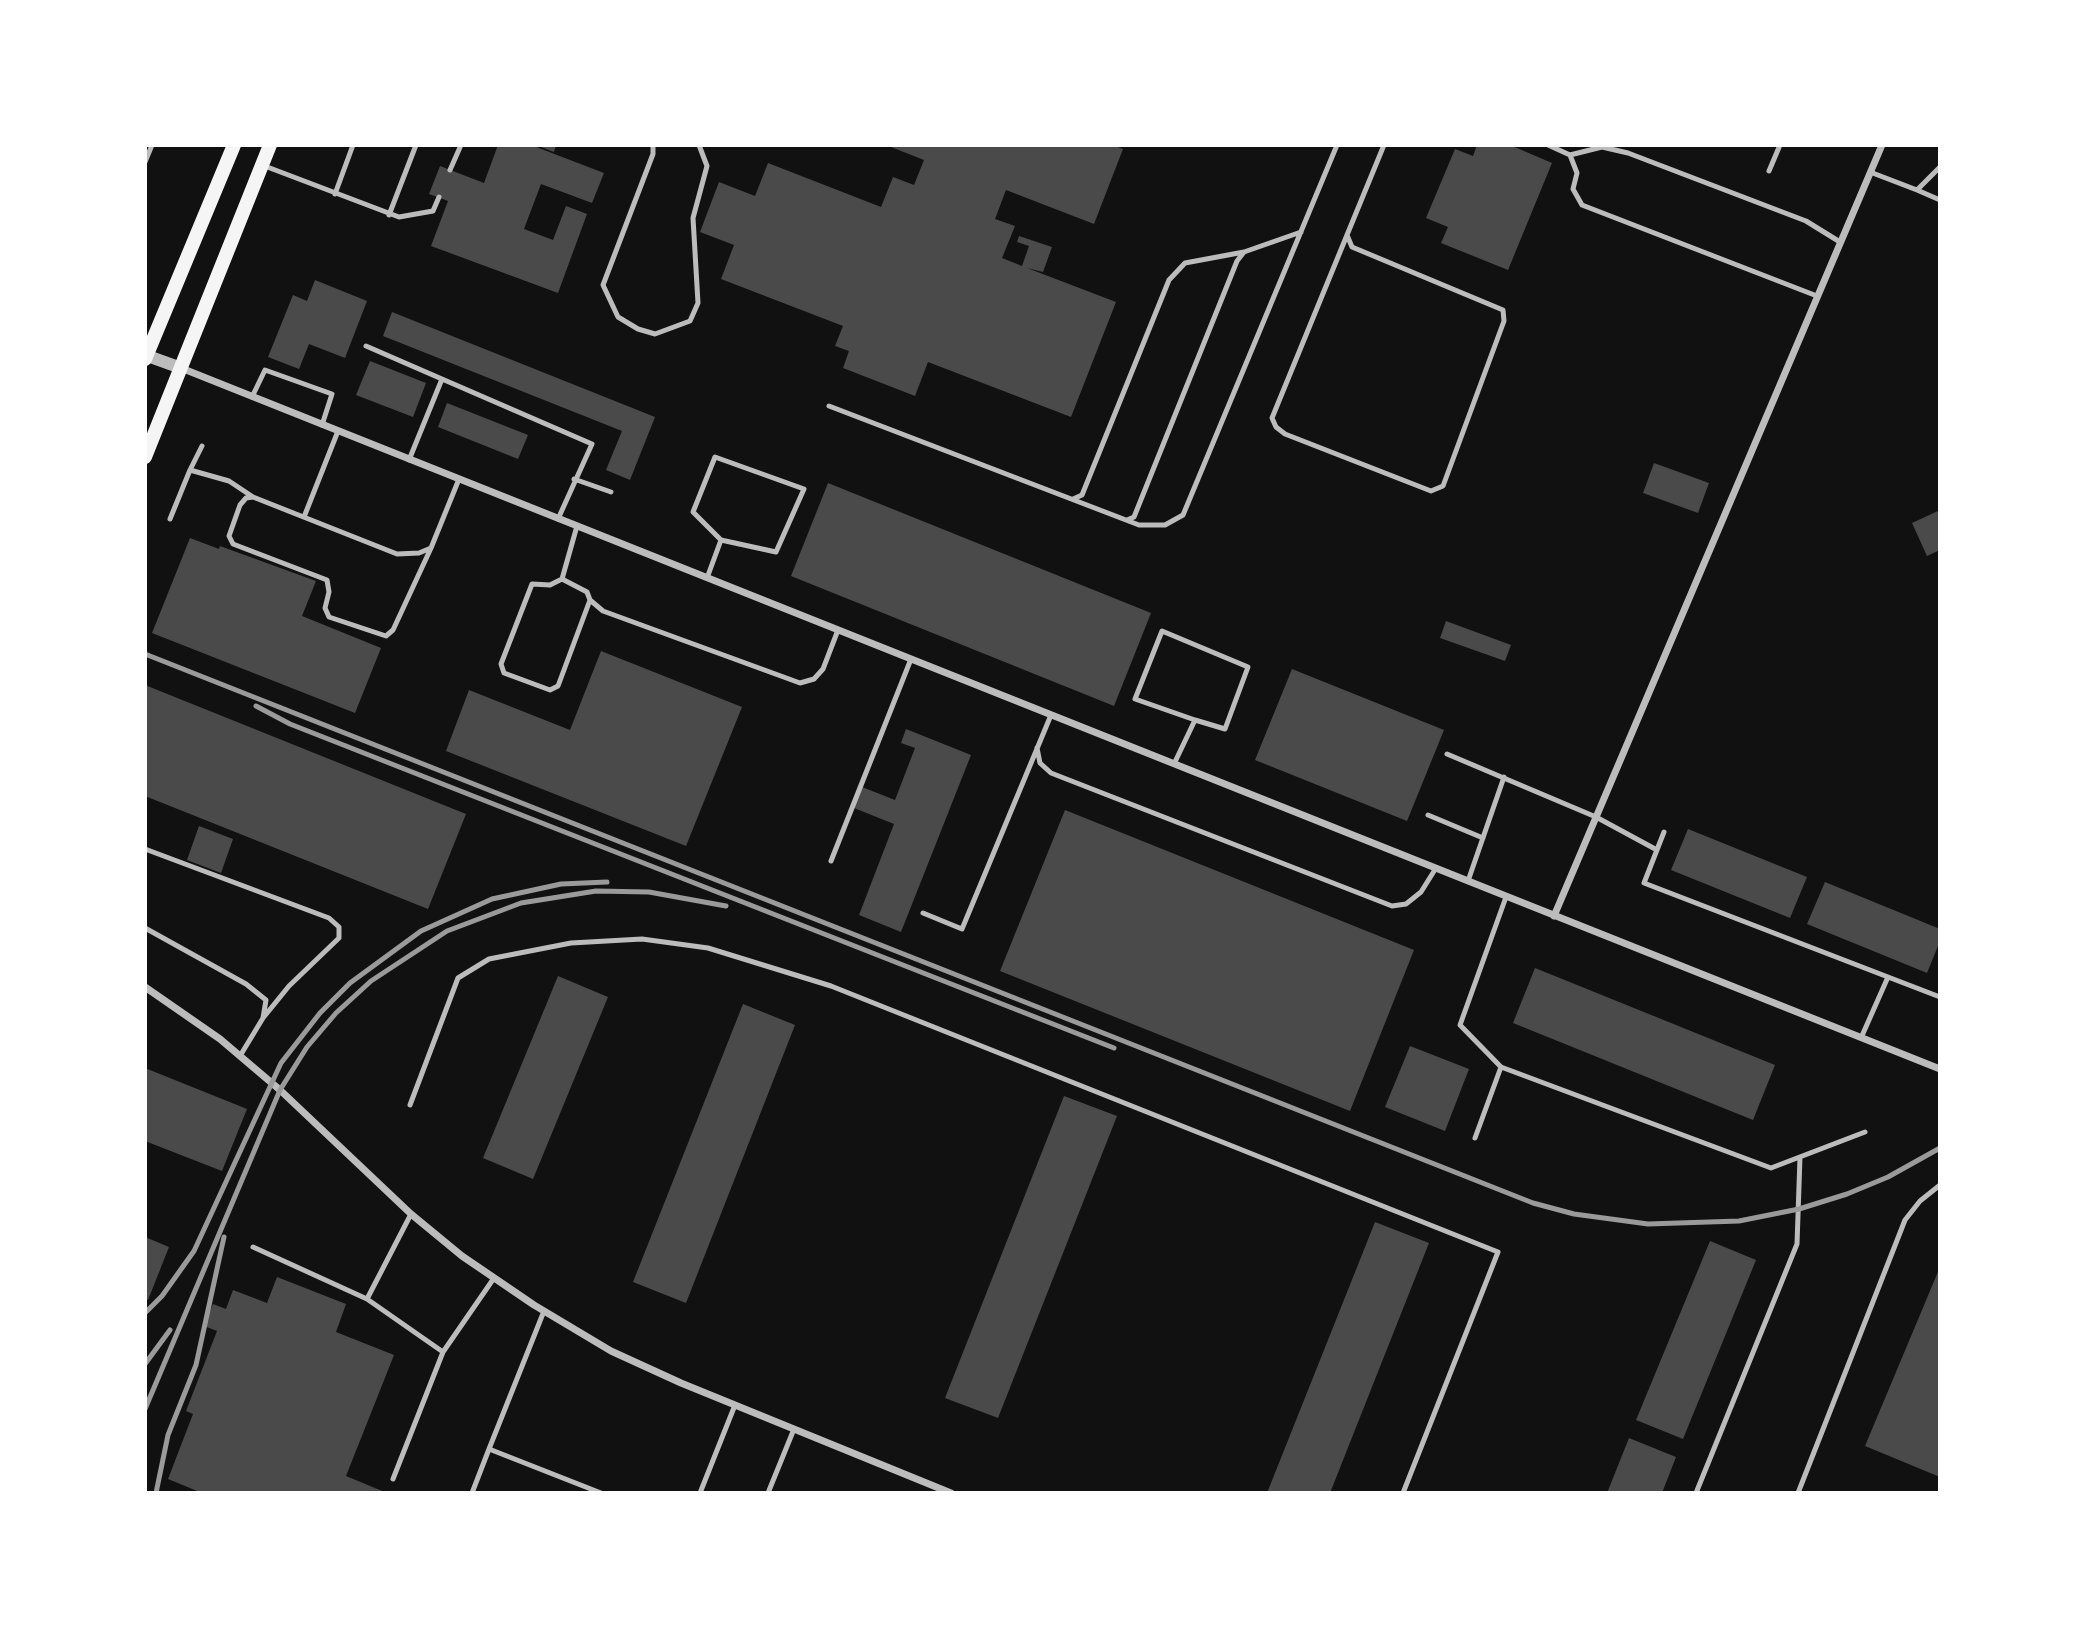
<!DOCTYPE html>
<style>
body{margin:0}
#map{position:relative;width:2085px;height:1638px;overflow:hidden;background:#111;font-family:Arial,sans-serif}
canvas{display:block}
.frame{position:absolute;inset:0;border:147px solid #fff;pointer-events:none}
</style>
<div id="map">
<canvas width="2085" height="1638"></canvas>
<div class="frame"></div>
</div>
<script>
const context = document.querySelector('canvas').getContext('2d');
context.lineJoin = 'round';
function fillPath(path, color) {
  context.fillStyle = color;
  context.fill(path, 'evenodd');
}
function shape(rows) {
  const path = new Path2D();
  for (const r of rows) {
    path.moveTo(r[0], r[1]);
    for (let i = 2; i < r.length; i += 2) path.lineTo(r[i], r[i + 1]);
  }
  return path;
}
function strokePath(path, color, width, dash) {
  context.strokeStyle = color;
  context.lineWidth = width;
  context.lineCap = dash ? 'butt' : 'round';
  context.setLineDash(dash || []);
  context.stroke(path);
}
fillPath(shape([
 [498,145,531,145,604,173,592,203,541,184,524,229,553,240,566,206,587,214,558,293,431,246,448,201,429,194,440,166,484,183],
 [536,145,556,145,554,152],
 [886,145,1113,145,1123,149,1094,224,1006,190,995,219,1015,226,1002,258,1022,266,1029,246,1017,242,1019,236,1052,247,1043,272,1027,268,1116,302,1071,417,928,362,915,396,843,368,849,351,835,346,843,326,721,279,734,245,700,232,719,182,755,196,768,163,881,207,893,177,914,185,924,160],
 [1477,145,1510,145,1552,163,1508,270,1441,243,1448,227,1426,218,1455,149,1473,156],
 [315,280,367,301,345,358,309,344,299,369,268,357,293,295,307,301],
 [392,312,655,417,630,480,606,470,622,431,383,336],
 [370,361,426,383,413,417,356,395],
 [447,403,528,435,518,459,438,427],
 [1654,463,1709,483,1698,513,1643,493],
 [828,483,1151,613,1114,706,791,576],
 [1940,510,1940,550,1927,556,1912,523],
 [190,538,219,549,220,546,316,581,302,616,381,648,355,713,152,633],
 [1446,621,1511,645,1505,661,1440,638],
 [601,651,742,707,686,846,446,751,469,690,570,730],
 [1292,669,1444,730,1407,821,1255,760],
 [145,685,466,814,428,909,145,796],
 [906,729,971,755,901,932,859,915,894,824,854,808,862,787,895,800,915,748,901,743],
 [1065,810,1414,950,1350,1111,1000,971],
 [199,826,233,839,221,873,187,860],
 [1688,829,1807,877,1790,918,1671,870],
 [1825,882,1940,929,1940,941,1927,973,1807,924],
 [1535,968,1775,1065,1753,1120,1513,1023],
 [558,976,608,997,533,1179,483,1158],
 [743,1004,795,1025,686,1303,633,1282],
 [1410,1046,1469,1069,1445,1131,1385,1107],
 [145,1068,247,1109,222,1171,145,1141],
 [1064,1096,1117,1116,998,1418,945,1398],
 [1375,1222,1429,1243,1330,1493,1267,1493],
 [145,1237,169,1247,148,1300,145,1299],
 [1710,1241,1756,1260,1683,1439,1636,1420],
 [1940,1267,1940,1477,1865,1446],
 [277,1277,346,1304,336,1332,394,1355,346,1476,387,1493,202,1493,168,1479,193,1414,186,1411,217,1331,204,1326,213,1304,226,1309,233,1290,267,1303],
 [1629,1438,1676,1457,1662,1493,1607,1493]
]), '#4a4a4a');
strokePath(shape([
 [653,145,653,154,603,285,618,317,638,329,655,334,690,321,698,303,693,218,707,166,699,145],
 [1548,145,1570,155,1577,173,1573,189,1582,205,1817,296],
 [1570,155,1602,147,1628,153,1806,221,1840,242],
 [145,162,152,145],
 [262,165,399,217,433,211,439,197],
 [450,170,461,145],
 [1769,171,1780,145],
 [1870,172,1917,190,1940,167],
 [1917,190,1940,200],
 [335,194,353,145],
 [389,215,416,145],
 [1347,235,1352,247,1503,310,1504,321,1443,486,1431,491,1285,434,1276,427,1272,418,1347,235,1384,145],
 [366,346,442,379],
 [252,397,265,370,332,394,322,425],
 [829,406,1139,525,1165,525,1183,515,1337,145],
 [409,460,442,379,592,444,558,519],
 [190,470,202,446],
 [574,479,611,492],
 [1073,499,1082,495,1169,280,1185,263,1244,252],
 [304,517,338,431],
 [170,519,190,470,229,481,253,497],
 [1127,520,1134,517,1237,261,1244,252,1301,232],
 [431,548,393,630,386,636,329,617,325,608,329,592,327,580,233,544,229,536,240,505,246,498,253,497,397,554,419,553,431,548,459,479],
 [707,578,721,540,693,512,715,457,804,489,776,552,721,540],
 [562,579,587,592,590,600,558,686,550,690,504,673,501,664,532,584,550,585,562,579,577,526],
 [590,600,603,611,800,683,814,679,823,669,838,630],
 [1037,748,1040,763,1051,773,1392,906,1406,904,1421,892,1436,868],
 [1447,754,1596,817,1657,850],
 [1174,764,1195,720,1225,729,1248,667,1162,631,1135,699,1195,720],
 [1428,815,1483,838],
 [1664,832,1644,883,1888,977],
 [145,849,329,918,339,927,339,938,289,986,263,1018],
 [831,861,911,659],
 [1468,881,1504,777],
 [1506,897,1460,1025,1501,1067,1771,1168,1865,1132],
 [923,913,962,929,1051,715],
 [145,928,246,984,266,1000,263,1018,240,1056],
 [1861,1038,1888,977,1940,997],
 [410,1105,458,978,489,959,571,943,642,939,708,948,831,986,1498,1252,1403,1493],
 [1475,1138,1501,1067],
 [253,1247,367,1299,411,1214],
 [367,1299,443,1352,494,1278],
 [544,1311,489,1449,601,1493],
 [393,1479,443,1352],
 [472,1493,489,1449],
 [700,1493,735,1405],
 [768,1493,794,1429],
 [1696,1493,1797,1244,1800,1157],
 [1798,1493,1905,1220,1920,1201,1940,1185]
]), '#bcbcbc', 5);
strokePath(shape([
 [181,368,1940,1069],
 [1554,916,1882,145],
 [145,987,220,1039,280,1090,411,1214,462,1256,534,1305,611,1351,681,1383,951,1493]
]), '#bcbcbc', 7);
strokePath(shape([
 [145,355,181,368]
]), '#bcbcbc', 12);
strokePath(shape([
 [145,359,234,145],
 [145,457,270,145]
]), '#f5f5f5', 14);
strokePath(shape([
 [145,654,1533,1203,1574,1214,1648,1224,1739,1221,1799,1209,1847,1194,1888,1177,1940,1148],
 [256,706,290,724,1114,1048],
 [145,1313,162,1296,194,1251,281,1063,320,1013,350,983,421,931,492,899,561,884,607,882],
 [145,1364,170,1330],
 [145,1409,280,1090,307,1047,336,1013,371,981,447,931,521,903,596,891,649,892,726,906],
 [156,1493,168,1435,196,1365,224,1237]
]), '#9a9a9a', 5);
</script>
